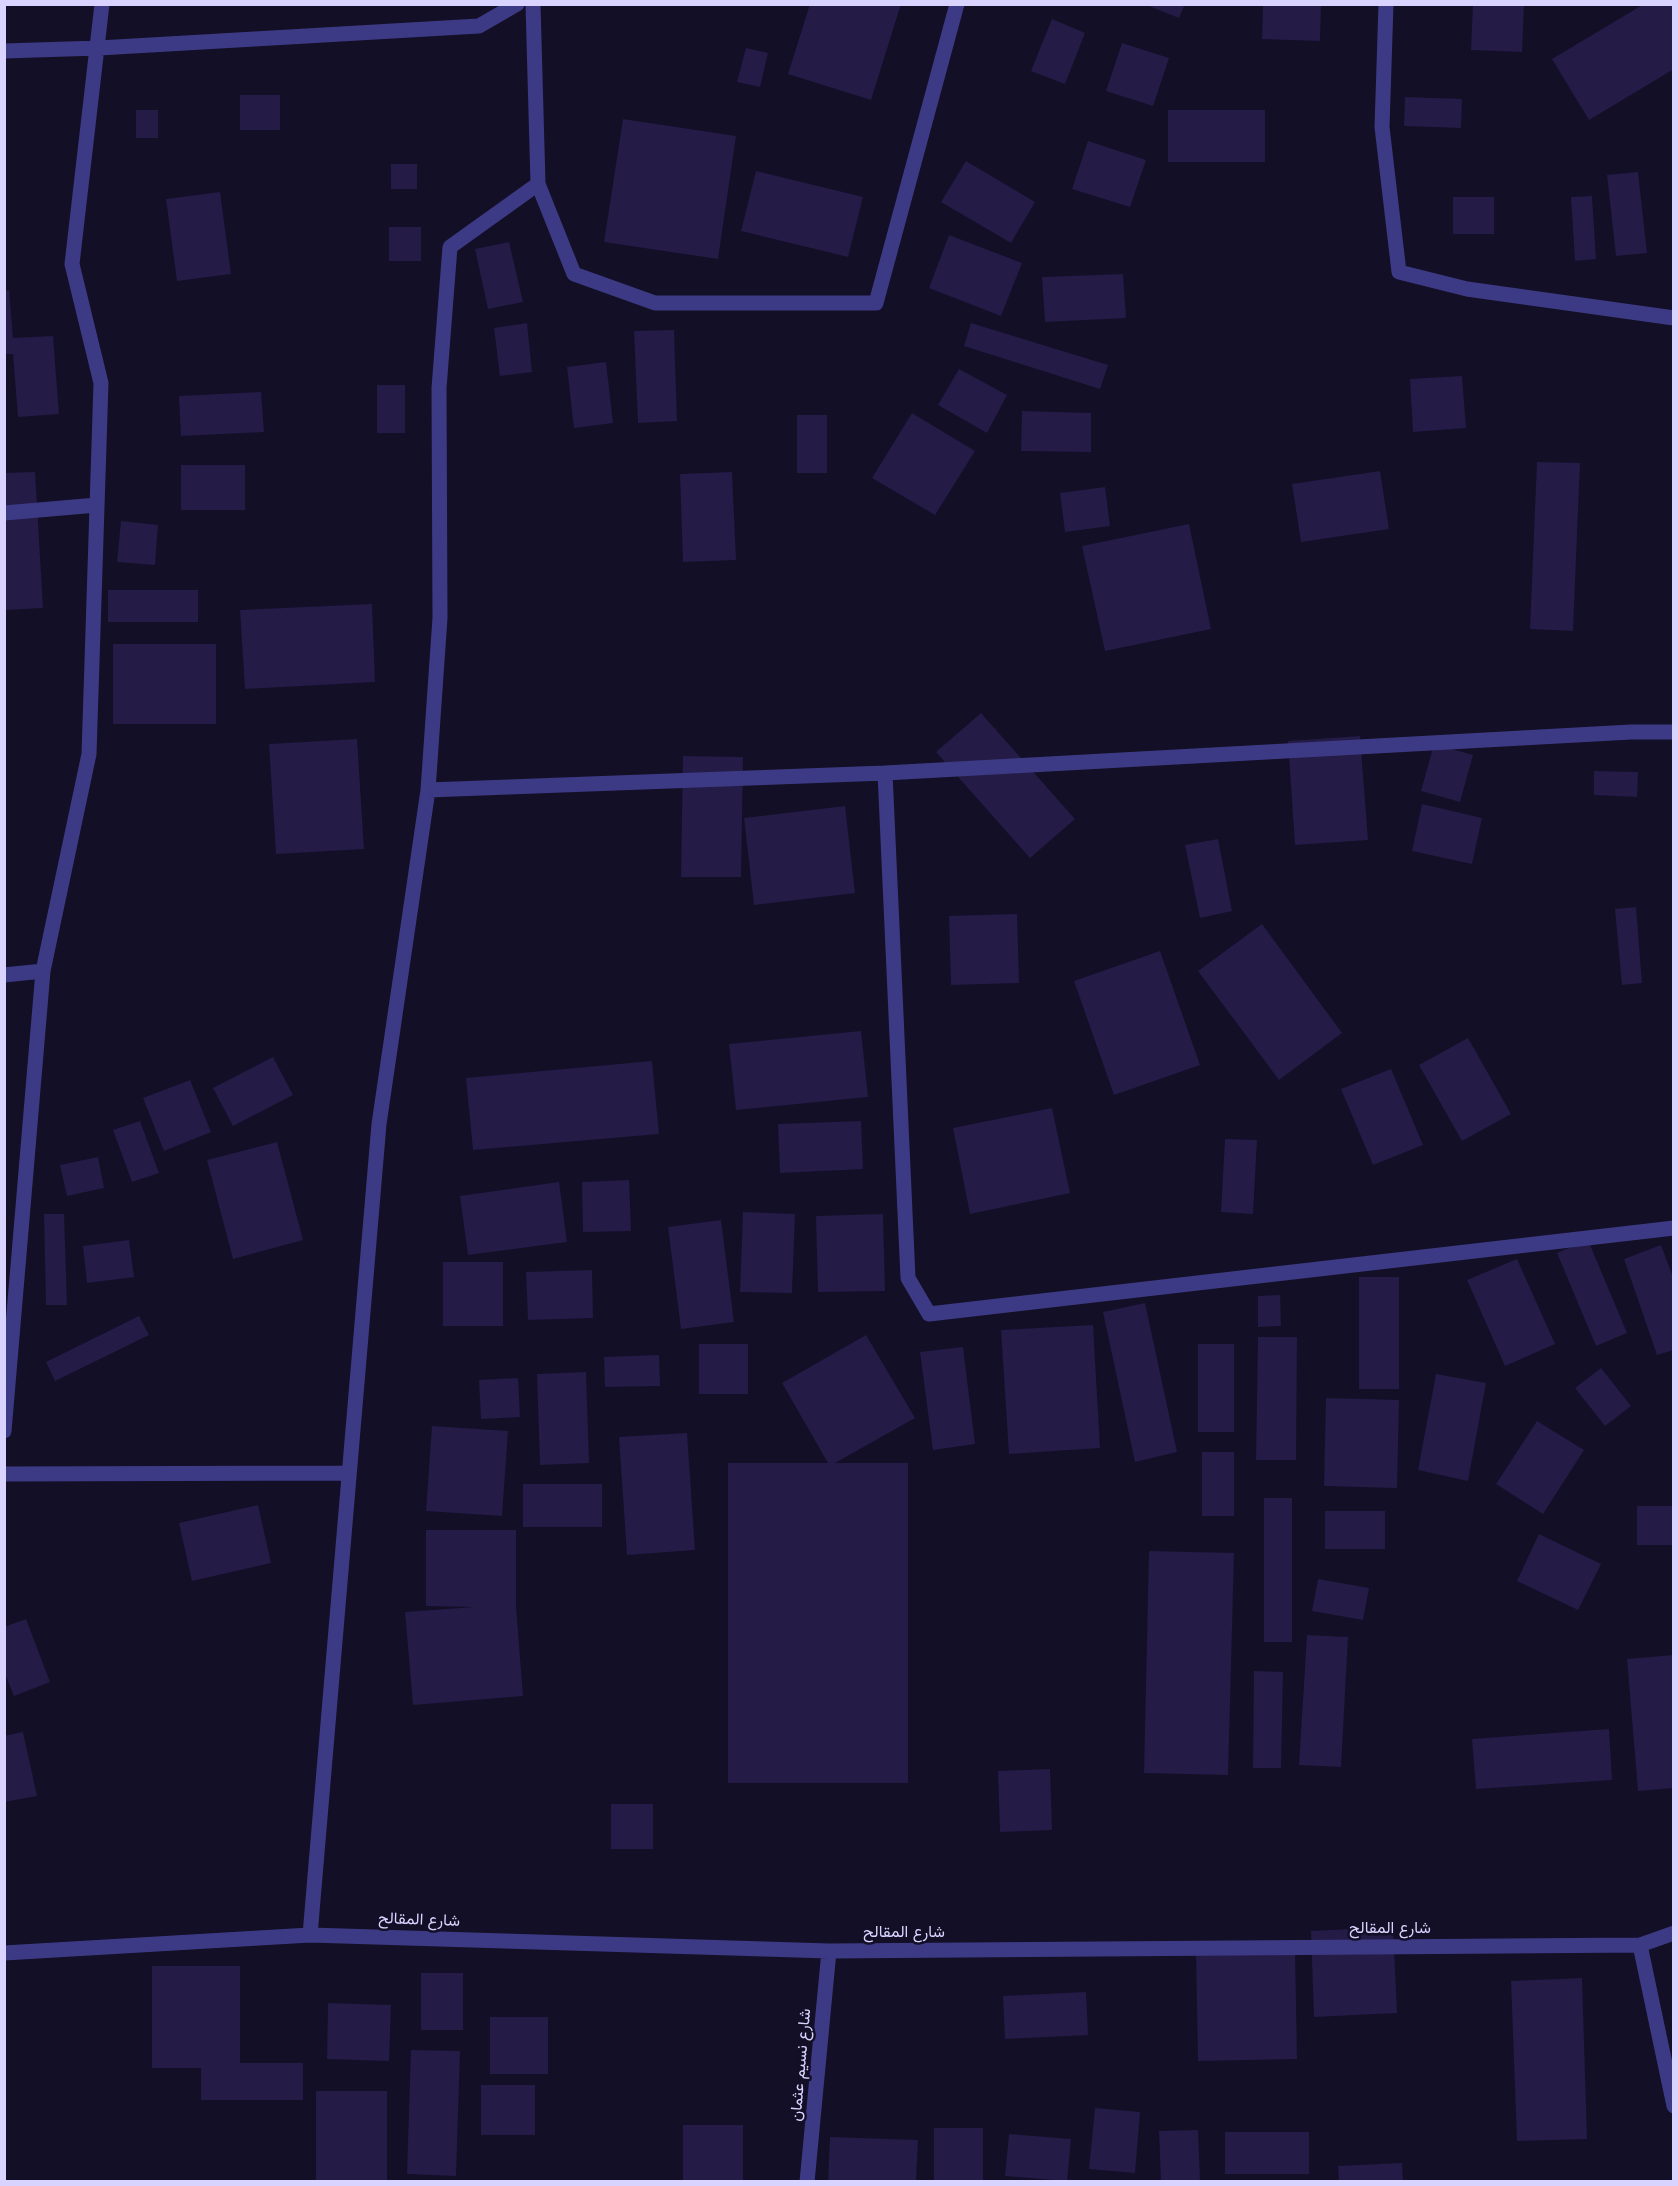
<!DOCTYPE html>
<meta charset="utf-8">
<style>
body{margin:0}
#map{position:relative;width:1678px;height:2186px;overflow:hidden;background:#130f26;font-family:Helvetica,sans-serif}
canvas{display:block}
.frame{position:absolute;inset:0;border:6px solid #d9d4ff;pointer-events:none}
</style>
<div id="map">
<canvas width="1678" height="2186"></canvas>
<div class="frame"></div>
</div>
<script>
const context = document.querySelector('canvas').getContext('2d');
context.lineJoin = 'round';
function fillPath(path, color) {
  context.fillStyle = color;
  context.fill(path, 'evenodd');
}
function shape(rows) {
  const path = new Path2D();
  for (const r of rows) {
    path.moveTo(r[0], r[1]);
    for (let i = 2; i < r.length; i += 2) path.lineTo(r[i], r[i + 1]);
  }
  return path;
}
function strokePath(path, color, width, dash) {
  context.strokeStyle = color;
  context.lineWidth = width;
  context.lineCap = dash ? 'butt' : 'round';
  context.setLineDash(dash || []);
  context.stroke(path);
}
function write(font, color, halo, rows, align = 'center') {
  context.font = font + ' Helvetica,Vazirmatn,sans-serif';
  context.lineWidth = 5;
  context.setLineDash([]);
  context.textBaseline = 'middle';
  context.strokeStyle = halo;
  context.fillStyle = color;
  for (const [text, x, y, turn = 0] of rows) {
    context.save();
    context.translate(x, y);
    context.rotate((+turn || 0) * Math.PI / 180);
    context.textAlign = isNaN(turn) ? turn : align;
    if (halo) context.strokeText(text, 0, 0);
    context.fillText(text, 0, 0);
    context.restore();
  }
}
fillPath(shape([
 [810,4,901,4,871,100,788,74],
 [1144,4,1185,4,1179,18],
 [1263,4,1321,4,1320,41,1262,39],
 [1473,4,1524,4,1522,52,1471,50],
 [1644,4,1674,4,1674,69,1589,120,1552,59],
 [1052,19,1085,33,1065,84,1031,71],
 [1122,43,1169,58,1153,106,1106,91],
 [746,48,768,53,760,87,737,82],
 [240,95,280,95,280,130,240,130],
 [1405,97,1462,99,1461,128,1404,126],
 [136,110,158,110,158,138,136,138],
 [1168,110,1265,110,1265,162,1168,162],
 [623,119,736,136,718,259,604,242],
 [1088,141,1146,160,1130,207,1072,189],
 [966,161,1035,202,1011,243,941,202],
 [391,164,417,164,417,189,391,189],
 [756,171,863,197,848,257,741,231],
 [1638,172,1647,253,1616,256,1607,175],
 [220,192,231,274,177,281,166,199],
 [1592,196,1596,259,1575,261,1571,197],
 [1453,197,1494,197,1494,234,1453,234],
 [389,227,421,227,421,261,389,261],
 [949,235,1022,263,1001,316,929,288],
 [509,242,523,302,488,309,475,249],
 [1123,274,1126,318,1045,322,1042,277],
 [9,290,13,338,53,336,59,414,18,417,13,354,4,354,4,291],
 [527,323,532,372,500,376,494,328],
 [971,323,1108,365,1100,389,964,346],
 [674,330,677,421,638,423,634,331],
 [606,362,613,423,574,428,567,367],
 [959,369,1007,395,987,433,938,405],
 [1462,376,1466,428,1413,432,1410,379],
 [377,385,405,385,405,433,377,433],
 [261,392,264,432,181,436,179,396],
 [1022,411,1091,413,1091,452,1021,451],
 [912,413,975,451,935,515,872,478],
 [797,415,827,415,827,473,797,473],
 [1537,462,1580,463,1573,631,1530,629],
 [181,465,245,465,245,510,181,510],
 [1380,471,1389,529,1301,542,1292,484],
 [35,472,43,608,4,610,4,473],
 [732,472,736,560,683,562,680,474],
 [1105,487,1110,526,1065,532,1060,493],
 [121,521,158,525,155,565,117,562],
 [1189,524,1211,629,1105,651,1082,546],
 [108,590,198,590,198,622,108,622],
 [372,604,375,682,245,689,240,610],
 [113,644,216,644,216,724,113,724],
 [981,713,1075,819,1030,858,936,752],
 [1360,736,1368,840,1295,845,1288,741],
 [357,739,364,849,276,854,269,744],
 [1434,744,1473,755,1460,802,1421,791],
 [683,756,743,757,741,877,681,877],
 [1594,771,1638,772,1637,797,1594,795],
 [1422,804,1482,818,1472,864,1412,851],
 [845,806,855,893,754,905,744,818],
 [1218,839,1232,911,1200,918,1185,845],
 [1636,907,1642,983,1622,985,1615,909],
 [1017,914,1019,983,951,985,949,916],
 [1262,924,1342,1033,1279,1080,1198,971],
 [1160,951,1200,1065,1114,1095,1074,981],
 [861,1031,868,1097,736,1110,729,1044],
 [1468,1038,1511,1114,1462,1141,1419,1065],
 [273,1057,293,1095,233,1126,213,1088],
 [652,1061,659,1134,473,1150,466,1078],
 [1391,1069,1423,1145,1373,1165,1341,1089],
 [190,1080,211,1132,164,1151,143,1098],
 [1052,1108,1070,1193,970,1214,953,1128],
 [140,1121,159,1173,132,1182,113,1130],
 [861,1121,863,1169,780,1173,778,1124],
 [1225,1139,1257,1140,1253,1214,1221,1212],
 [277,1142,303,1240,233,1259,207,1160],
 [98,1157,104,1188,67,1196,60,1165],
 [629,1180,631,1231,583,1232,582,1182],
 [559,1182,567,1242,468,1255,460,1196],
 [743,1212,795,1214,792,1293,740,1292],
 [44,1214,64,1214,67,1305,46,1305],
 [883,1214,885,1291,818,1292,816,1216],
 [721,1220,734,1322,681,1329,668,1227],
 [129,1240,134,1277,87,1283,83,1246],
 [1588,1240,1627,1333,1596,1346,1557,1253],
 [1661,1245,1674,1280,1674,1350,1657,1355,1624,1259],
 [1517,1259,1555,1344,1505,1366,1467,1280],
 [443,1262,503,1262,503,1326,443,1326],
 [592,1270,593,1318,528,1320,526,1272],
 [1359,1277,1399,1277,1399,1389,1359,1389],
 [1280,1295,1281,1326,1258,1327,1258,1296],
 [1145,1303,1177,1452,1135,1462,1103,1312],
 [139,1316,149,1335,55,1381,46,1362],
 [1093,1325,1100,1448,1009,1454,1001,1330],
 [866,1335,915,1418,835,1463,908,1463,908,1783,728,1783,728,1463,828,1463,782,1383],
 [1258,1337,1297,1337,1296,1460,1256,1460],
 [699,1344,748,1344,748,1394,699,1394],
 [1198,1344,1234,1344,1234,1432,1198,1432],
 [963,1347,975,1444,933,1450,920,1352],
 [659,1355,660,1386,605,1387,604,1357],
 [1601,1368,1631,1406,1605,1426,1575,1388],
 [586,1372,589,1463,540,1465,537,1374],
 [1436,1374,1486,1383,1468,1481,1418,1470],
 [518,1378,520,1417,481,1419,479,1380],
 [1326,1398,1399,1400,1397,1488,1324,1486],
 [1537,1421,1584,1450,1543,1514,1496,1484],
 [432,1426,508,1431,502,1516,426,1511],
 [687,1433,695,1550,627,1555,619,1437],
 [1202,1452,1234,1452,1234,1516,1202,1516],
 [523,1484,602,1484,602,1527,523,1527],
 [1264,1498,1292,1498,1292,1642,1264,1642],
 [258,1505,271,1563,192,1581,179,1523],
 [1637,1506,1674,1506,1674,1545,1637,1545],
 [1325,1511,1385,1511,1385,1549,1325,1549],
 [426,1530,516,1530,516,1606,523,1696,413,1705,405,1612,474,1607,426,1606],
 [1539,1534,1601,1564,1578,1610,1517,1581],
 [1149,1551,1234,1553,1228,1775,1144,1773],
 [1318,1579,1369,1588,1363,1620,1312,1611],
 [26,1619,50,1682,14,1696,4,1671,4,1627],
 [1307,1635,1348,1637,1341,1767,1299,1765],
 [1674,1655,1674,1788,1638,1791,1627,1659],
 [1254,1671,1283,1672,1281,1768,1253,1768],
 [1609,1729,1612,1780,1476,1789,1472,1739],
 [23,1732,37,1796,4,1802,4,1736],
 [1050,1769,1052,1830,1000,1832,998,1771],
 [611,1804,653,1804,653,1849,611,1849],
 [1393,1927,1397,2013,1314,2017,1311,1931],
 [1295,1950,1297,2059,1198,2061,1196,1952],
 [152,1966,240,1966,240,2063,303,2063,303,2100,201,2100,201,2068,152,2068],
 [421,1973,463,1973,463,2030,421,2030],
 [1582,1978,1587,2139,1517,2141,1511,1981],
 [1086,1992,1088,2035,1005,2039,1003,1996],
 [328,2003,391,2005,389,2061,327,2059],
 [490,2017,548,2017,548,2074,490,2074],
 [411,2050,460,2051,456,2176,407,2174],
 [481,2085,535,2085,535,2135,481,2135],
 [316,2091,387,2091,387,2182,316,2182],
 [1095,2108,1140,2112,1135,2173,1089,2169],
 [683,2125,743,2125,743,2182,683,2182],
 [934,2128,983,2128,983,2182,934,2182],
 [1198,2130,1200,2182,1161,2182,1159,2131],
 [1225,2132,1309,2132,1309,2174,1225,2174],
 [1009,2134,1071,2139,1067,2181,1005,2176],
 [830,2137,918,2140,916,2182,828,2182],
 [1402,2163,1403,2182,1339,2182,1338,2166]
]), '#241b47');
strokePath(shape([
 [1386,4,1382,127,1399,272,1467,289,1674,318],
 [4,51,99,48,479,26,517,4],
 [538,184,574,274,655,303,876,303,957,4],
 [4,513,97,505],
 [885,773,908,1278,929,1314,1674,1228],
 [428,790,885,773,1631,732,1674,732],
 [4,975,43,971,89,754,101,383,72,264,102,4],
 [4,1431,43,971],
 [4,1474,349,1473],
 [310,1935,379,1124,428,790,440,618,439,388,450,247,538,184,533,4],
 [1640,1945,1674,1933],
 [4,1953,310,1935,829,1951,1640,1945,1674,2106],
 [807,2182,829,1951]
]), '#3d3a85', 15);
write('16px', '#d9d4ff', '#130f26', [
 ["شارع المقالح",419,1920,2],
 ["شارع المقالح",1390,1929],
 ["شارع المقالح",904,1933],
 ["شارع نسيم عثمان",801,2065,-85]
]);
</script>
